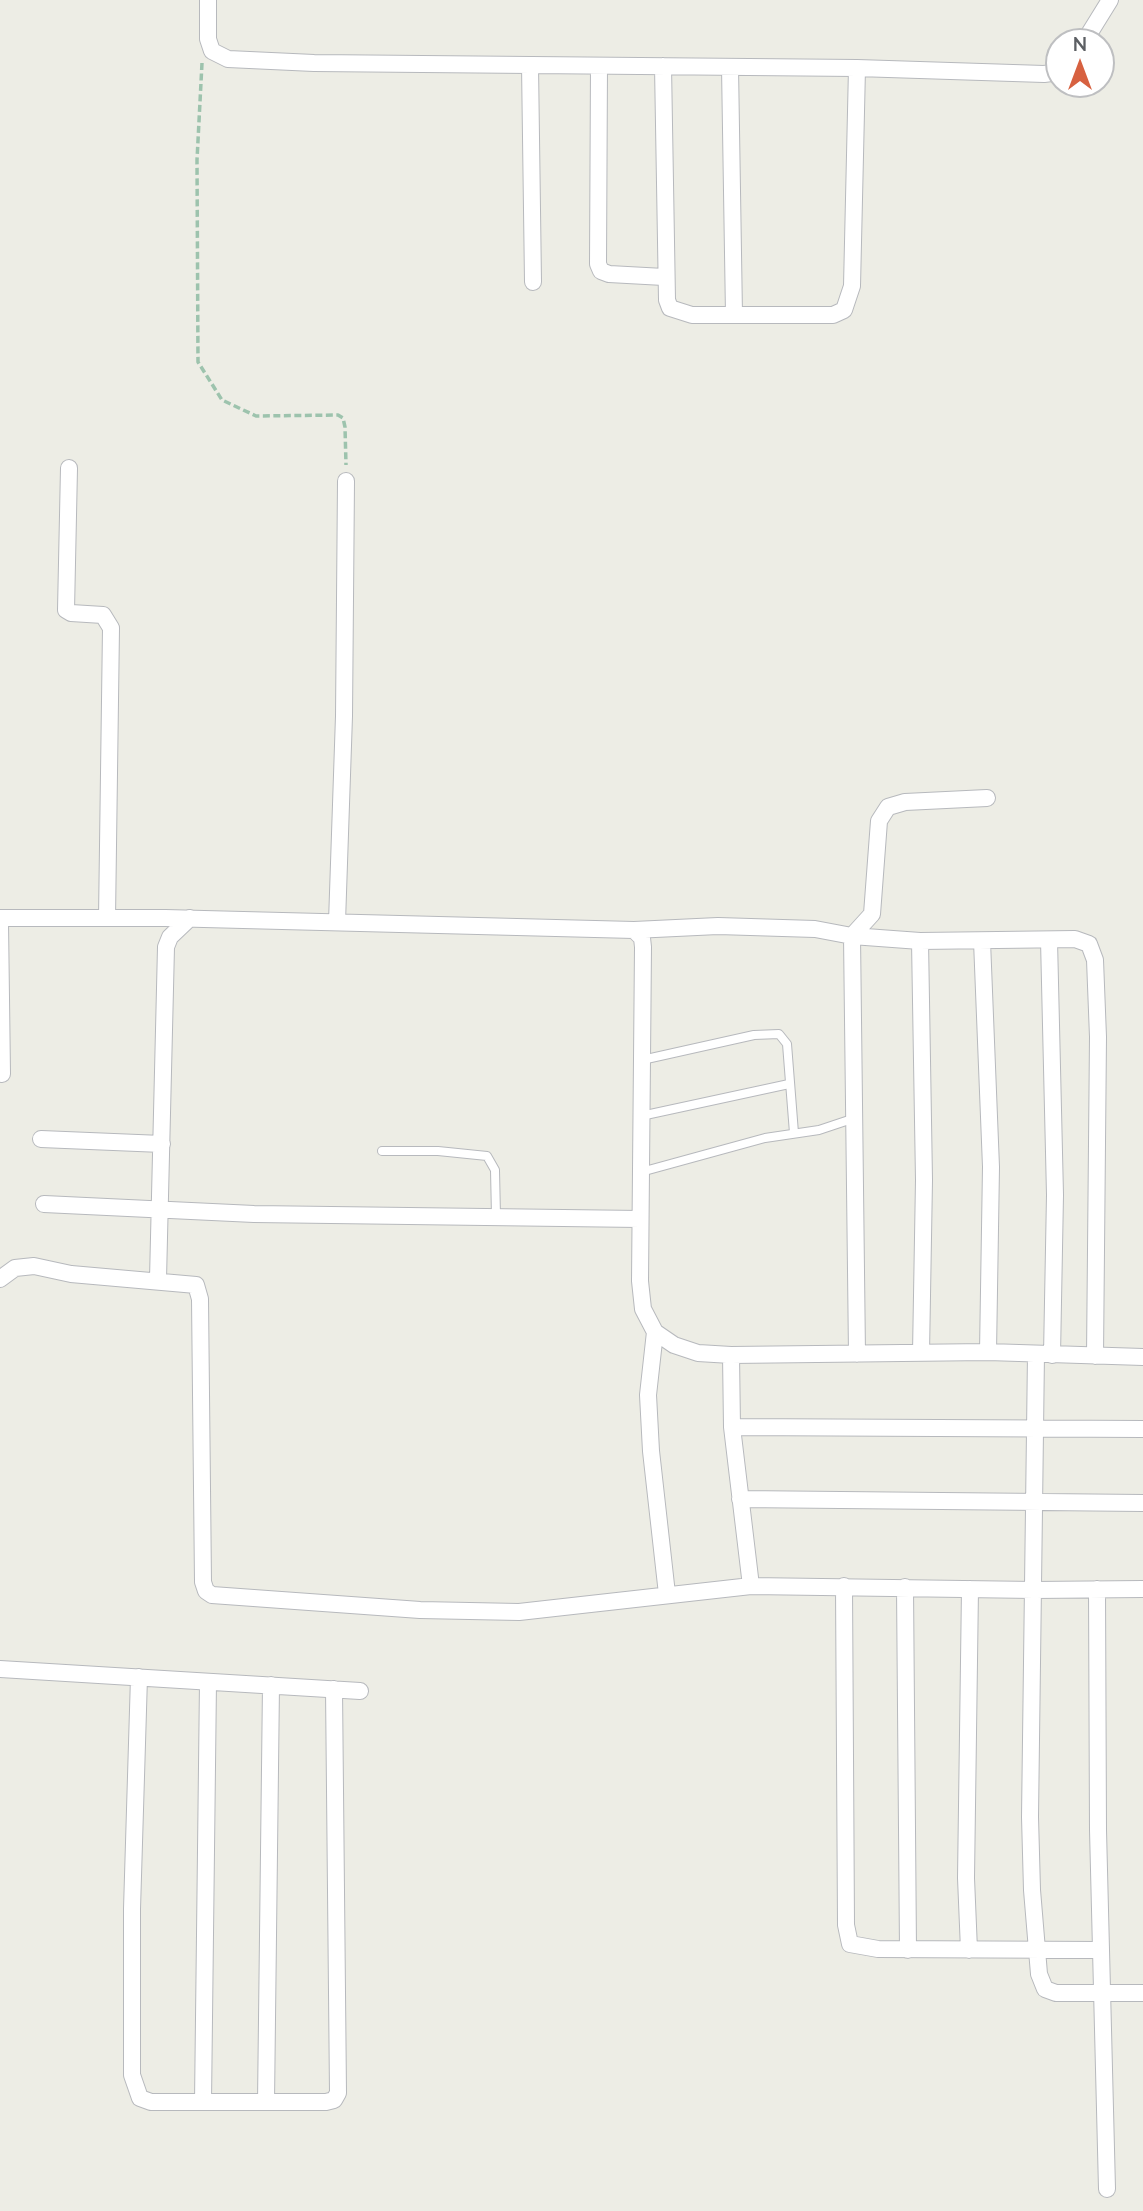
<!DOCTYPE html>
<style>
body{margin:0}
#map{position:relative;width:1143px;height:2211px;overflow:hidden;background:#edede5;font-family:Mulish,sans-serif}
canvas{display:block}
.north{position:absolute;left:1045px;top:28px;width:70px;height:70px;box-sizing:border-box;background:#fff;border:2px solid #bebfc1;border-radius:50%;rotate:0deg;font-size:19px;font-weight:700;line-height:28px;text-align:center;color:#5c5f63}
.north::after{content:'';display:block;margin:auto;width:24px;height:32px;background:#d76140;clip-path:polygon(50% 0,100% 100%,50% 72%,0 100%)}
</style>
<div id="map">
<canvas width="1143" height="2211"></canvas>
<div class="north">N</div>
</div>
<script>
const context = document.querySelector('canvas').getContext('2d');
context.lineJoin = 'round';
function shape(rows) {
  const path = new Path2D();
  for (const r of rows) {
    path.moveTo(r[0], r[1]);
    for (let i = 2; i < r.length; i += 2) path.lineTo(r[i], r[i + 1]);
  }
  return path;
}
function strokePath(path, color, width, dash) {
  context.strokeStyle = color;
  context.lineWidth = width;
  context.lineCap = dash ? 'butt' : 'round';
  context.setLineDash(dash || []);
  context.stroke(path);
}
const lane = shape([
 [642,1060,754,1035,779,1034,787,1044,794,1133],
 [641,1116,789,1084],
 [382,1151,438,1151,487,1156,495,1170,496,1216],
 [641,1172,765,1138,819,1130,855,1118]
]);
const street = shape([
 [208,0,208,39,212,51,228,59,314,63,857,68,1044,74,1059,72],
 [1084,42,1110,0],
 [530,65,533,282],
 [599,66,598,264,601,271,609,274,664,277],
 [663,66,667,300,670,308,692,315,833,315,844,310,852,286,857,68],
 [730,67,734,315],
 [69,468,66,610,71,613,103,615,111,628,107,918],
 [0,918,165,918,634,930,642,938,643,947,640,1281,643,1309,655,1332,674,1345,698,1353,731,1355,988,1352,1143,1357],
 [0,922,2,1074],
 [337,922,344,716,346,481],
 [634,930,718,926,815,929,852,936,920,941,1075,939,1089,944,1095,960,1098,1037,1095,1356],
 [1049,940,1055,1195,1052,1355],
 [920,941,924,1180,921,1353],
 [982,941,991,1167,988,1352],
 [41,1139,162,1144],
 [44,1204,254,1214,640,1219],
 [0,1279,15,1268,34,1266,71,1274,196,1285,200,1299,203,1582,206,1591,212,1595,420,1610,519,1612,751,1586,1034,1590,1143,1589],
 [158,1279,166,947,170,937,190,918],
 [655,1332,648,1395,651,1451,667,1594],
 [857,1354,852,936,872,914,879,821,888,807,905,802,987,798],
 [1036,1354,1030,1817,1032,1890,1039,1974,1045,1989,1056,1993,1143,1993],
 [731,1355,732,1427,751,1586],
 [732,1427,1143,1429],
 [740,1499,1143,1503],
 [844,1586,846,1925,850,1944,878,1949,1101,1950],
 [905,1587,908,1950],
 [1097,1589,1098,1830,1107,2189],
 [0,1669,360,1691],
 [139,1677,132,1909,132,2075,140,2098,151,2102,326,2102,334,2100,338,2093,334,1689],
 [969,1950,966,1878,970,1589],
 [203,2102,208,1682],
 [266,2102,271,1685]
]);
strokePath(lane, '#b7b9bd', 10);
strokePath(street, '#b7b9bd', 18);
strokePath(shape([
 [202,63,197,160,198,362,222,400,256,416,338,415,343,418,345,427,346,465]
]), '#9dc3ad', 3.5, [7, 3.5]);
strokePath(lane, '#fff', 8);
strokePath(street, '#fff', 16);
</script>
